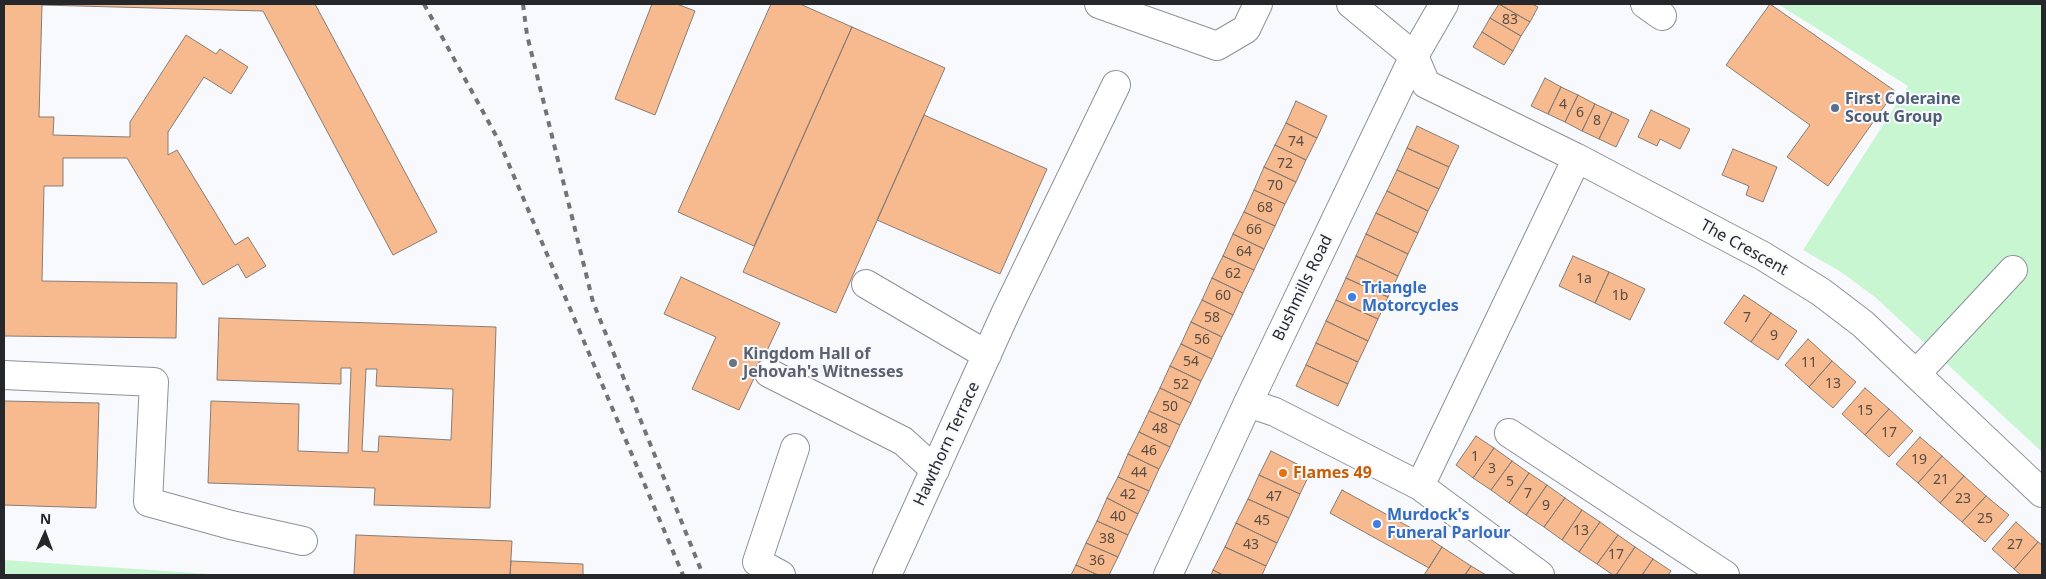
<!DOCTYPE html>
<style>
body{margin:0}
#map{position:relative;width:2046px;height:579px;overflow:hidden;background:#f8f9fd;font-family:"Noto Sans",sans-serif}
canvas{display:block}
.frame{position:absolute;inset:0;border:5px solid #26272b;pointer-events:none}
.north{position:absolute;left:20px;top:509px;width:50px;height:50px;-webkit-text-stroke:4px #f8f9fd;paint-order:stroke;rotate:2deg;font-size:14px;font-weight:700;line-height:20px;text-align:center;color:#26272b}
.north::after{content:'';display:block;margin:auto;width:18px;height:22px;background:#26272b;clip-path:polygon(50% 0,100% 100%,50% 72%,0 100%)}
</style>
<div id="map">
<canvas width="2046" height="579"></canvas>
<div class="frame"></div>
<div class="north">N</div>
</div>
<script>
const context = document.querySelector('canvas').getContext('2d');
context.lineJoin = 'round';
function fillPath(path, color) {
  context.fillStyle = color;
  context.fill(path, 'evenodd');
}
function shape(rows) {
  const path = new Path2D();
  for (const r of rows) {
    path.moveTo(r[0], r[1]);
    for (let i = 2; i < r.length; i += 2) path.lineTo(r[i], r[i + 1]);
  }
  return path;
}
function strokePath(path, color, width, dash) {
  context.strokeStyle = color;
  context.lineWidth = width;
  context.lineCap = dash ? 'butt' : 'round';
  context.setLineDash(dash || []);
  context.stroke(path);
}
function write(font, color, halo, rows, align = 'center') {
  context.font = font + ' "Noto Sans",sans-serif';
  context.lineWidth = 4;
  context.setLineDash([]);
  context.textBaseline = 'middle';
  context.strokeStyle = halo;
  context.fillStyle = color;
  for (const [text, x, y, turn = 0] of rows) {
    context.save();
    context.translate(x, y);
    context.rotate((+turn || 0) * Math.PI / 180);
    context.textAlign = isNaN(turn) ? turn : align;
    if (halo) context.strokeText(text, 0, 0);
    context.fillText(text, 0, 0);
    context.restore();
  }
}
fillPath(shape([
 [1778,4,2042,4,2042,452,1875,297,1841,272,1803,250,1908,86],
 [4,560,224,575,4,575]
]), '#c7f6d1');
const building = shape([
 [4,4,315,4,437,232,393,255,263,11,42,5,39,117,54,117,53,135,130,137,130,122,186,35,216,54,220,49,248,67,231,94,204,77,168,132,168,155,177,150,235,245,248,237,266,266,246,278,238,264,203,285,127,158,63,158,63,186,44,186,42,281,177,283,176,338,4,336,4,4],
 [652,4,677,4,695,11,655,115,615,99,652,4],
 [771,4,800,4,852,27,754,246,678,212,771,4],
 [1499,4,1532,4,1538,7,1530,22,1499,4],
 [1499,4,1530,22,1521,36,1490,18,1499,4],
 [1770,4,1895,91,1828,186,1787,157,1810,125,1726,65,1770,4],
 [1490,18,1521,36,1513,51,1482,32,1490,18],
 [852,27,945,68,836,313,743,272,852,27],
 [1482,32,1513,51,1504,65,1473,47,1482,32],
 [1545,78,1561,87,1548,114,1531,106,1545,78],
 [1561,87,1578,95,1565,122,1548,114,1561,87],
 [1578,95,1595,104,1582,131,1565,122,1578,95],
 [1296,101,1327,116,1317,138,1286,123,1296,101],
 [1595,104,1612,112,1599,139,1582,131,1595,104],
 [1651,110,1690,129,1680,149,1660,139,1657,146,1638,137,1651,110],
 [1612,112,1629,120,1616,147,1599,139,1612,112],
 [924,115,1047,169,1000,274,877,220,924,115],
 [1286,123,1317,138,1306,160,1275,145,1286,123],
 [1417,126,1459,146,1449,167,1407,148,1417,126],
 [1275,145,1306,160,1296,182,1264,167,1275,145],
 [1407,148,1449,167,1439,189,1397,170,1407,148],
 [1733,149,1777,167,1763,202,1746,195,1749,186,1722,175,1733,149],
 [1264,167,1296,182,1285,204,1254,190,1264,167],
 [1397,170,1439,189,1428,211,1387,191,1397,170],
 [1254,190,1285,204,1275,226,1244,212,1254,190],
 [1387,191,1428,211,1418,233,1376,213,1387,191],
 [1244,212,1275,226,1264,249,1233,234,1244,212],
 [1376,213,1418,233,1408,254,1366,234,1376,213],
 [1233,234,1264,249,1254,270,1223,256,1233,234],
 [1366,234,1408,254,1398,276,1356,256,1366,234],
 [1223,256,1254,270,1243,293,1212,278,1223,256],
 [1356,256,1398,276,1388,297,1346,278,1356,256],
 [1573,256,1609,272,1595,303,1559,286,1573,256],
 [1609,272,1645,289,1630,320,1595,303,1609,272],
 [681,277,780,323,739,410,692,389,716,337,664,314,681,277],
 [1212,278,1243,293,1233,315,1202,300,1212,278],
 [1346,278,1388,297,1378,319,1336,300,1346,278],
 [1744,295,1771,313,1751,342,1724,323,1744,295],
 [1202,300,1233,315,1222,337,1191,322,1202,300],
 [1336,300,1378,319,1368,341,1326,321,1336,300],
 [1771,313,1797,331,1778,360,1751,342,1771,313],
 [219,318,496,327,490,508,374,505,375,488,208,483,211,401,299,404,298,451,348,453,351,368,341,368,341,384,217,380,219,318],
 [366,369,377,369,376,386,453,389,451,440,379,436,378,452,362,451,366,369],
 [1326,321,1368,341,1358,362,1316,343,1326,321],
 [1191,322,1222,337,1212,359,1181,344,1191,322],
 [1808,339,1832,361,1809,387,1785,365,1808,339],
 [1316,343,1358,362,1348,384,1306,365,1316,343],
 [1181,344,1212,359,1201,381,1170,366,1181,344],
 [1832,361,1856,382,1833,408,1809,387,1832,361],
 [1306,365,1348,384,1338,406,1296,386,1306,365],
 [1170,366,1201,381,1191,403,1160,388,1170,366],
 [1160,388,1191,403,1180,425,1149,411,1160,388],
 [1865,388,1889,409,1865,435,1842,414,1865,388],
 [4,401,99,403,96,508,4,505,4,401],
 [1889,409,1913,431,1889,457,1865,435,1889,409],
 [1149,411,1180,425,1170,447,1139,432,1149,411],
 [1139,432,1170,447,1159,469,1128,454,1139,432],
 [1476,436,1494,448,1473,478,1456,465,1476,436],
 [1920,437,1942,456,1918,483,1896,464,1920,437],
 [1494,448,1512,461,1491,490,1473,478,1494,448],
 [1271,451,1311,471,1300,494,1259,475,1271,451],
 [1128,454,1159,469,1149,491,1118,477,1128,454],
 [1942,456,1964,476,1940,503,1918,483,1942,456],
 [1512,461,1529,473,1509,503,1491,490,1512,461],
 [1529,473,1547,485,1526,515,1509,503,1529,473],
 [1259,475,1300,494,1289,518,1248,499,1259,475],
 [1964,476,1986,496,1962,522,1940,503,1964,476],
 [1118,477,1149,491,1138,514,1107,498,1118,477],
 [1547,485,1565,498,1544,527,1526,515,1547,485],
 [1342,490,1424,535,1442,547,1429,568,1330,513,1342,490],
 [1986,496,2009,515,1985,542,1962,522,1986,496],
 [1107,498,1138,514,1128,535,1097,521,1107,498],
 [1565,498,1582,510,1562,540,1544,527,1565,498],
 [1248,499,1289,518,1277,543,1236,523,1248,499],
 [1582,510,1600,522,1579,552,1562,540,1582,510],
 [1097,521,1128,535,1118,557,1086,543,1097,521],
 [1600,522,1618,535,1597,564,1579,552,1600,522],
 [2016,522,2038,542,2014,569,1992,549,2016,522],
 [1236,523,1277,543,1266,566,1225,547,1236,523],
 [356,535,512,541,510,575,354,575,356,535],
 [1618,535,1635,547,1616,575,1613,575,1597,564,1618,535],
 [2038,542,2042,545,2042,575,2021,575,2014,569,2038,542],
 [1086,543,1118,557,1109,575,1098,575,1076,565,1086,543],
 [1225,547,1266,566,1262,575,1223,575,1213,570,1225,547],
 [1442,547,1471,566,1465,575,1424,575,1442,547],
 [1635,547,1653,559,1642,575,1616,575,1635,547],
 [1653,559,1671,571,1668,575,1642,575,1653,559],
 [511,561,583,564,583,575,510,575,511,561],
 [1076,565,1098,575,1071,575,1076,565],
 [1471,566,1486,575,1465,575,1471,566],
 [1213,570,1223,575,1211,575,1213,570]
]);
fillPath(building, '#f7ba8e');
strokePath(building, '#867c75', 1);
const minor = shape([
 [1099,4,1217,46,1246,29,1258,4],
 [1351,4,1414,56,1426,84,1577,158,1763,256,1821,292,1863,324,2042,493],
 [1645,4,1662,16],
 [866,284,987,355],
 [769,373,903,441,935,470],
 [1916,374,2013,270],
 [4,375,154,382,148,502,231,525,303,541],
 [1248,403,1275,412,1420,486,1540,575],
 [1509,433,1725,575],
 [1420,486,1577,158],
 [781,575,757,562,795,448],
 [887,575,1006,312,1116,85]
]);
const major = shape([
 [1168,575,1248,403,1414,56,1444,4]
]);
strokePath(minor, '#8e909a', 30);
strokePath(major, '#8e909a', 30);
strokePath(minor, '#fff', 28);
strokePath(major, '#fff', 28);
strokePath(shape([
 [424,4,499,141,683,575],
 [523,4,527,35,593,302,703,575]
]), '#727377', 4, [6, 6]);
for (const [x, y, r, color] of [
 [1835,108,5,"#5c6f8a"],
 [1352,297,5,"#3f7fe0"],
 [733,363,5,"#6b7280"],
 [1283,473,5,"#e8710a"],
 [1377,524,5,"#3f7fe0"]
]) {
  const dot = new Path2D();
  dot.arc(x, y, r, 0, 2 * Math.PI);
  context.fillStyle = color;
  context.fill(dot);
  strokePath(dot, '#f8f9fd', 2);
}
write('14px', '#5a4c44', null, [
 ["83",1510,20],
 ["4",1563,105],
 ["6",1580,113],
 ["8",1597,121],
 ["74",1296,142],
 ["72",1285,164],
 ["70",1275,186],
 ["68",1265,208],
 ["66",1254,230],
 ["64",1244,252],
 ["62",1233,274],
 ["1a",1584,279],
 ["60",1223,296],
 ["1b",1620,296],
 ["58",1212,318],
 ["7",1747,318],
 ["9",1774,336],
 ["56",1202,340],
 ["54",1191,362],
 ["11",1809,363],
 ["13",1833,384],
 ["52",1181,385],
 ["50",1170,407],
 ["15",1865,411],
 ["48",1160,429],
 ["17",1889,433],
 ["46",1149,451],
 ["1",1475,457],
 ["19",1919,460],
 ["3",1492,469],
 ["44",1139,473],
 ["21",1941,480],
 ["5",1510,482],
 ["7",1528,494],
 ["42",1128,495],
 ["47",1274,497],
 ["23",1963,499],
 ["9",1546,506],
 ["40",1118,517],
 ["25",1985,519],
 ["45",1262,521],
 ["13",1581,531],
 ["38",1107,539],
 ["43",1251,545],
 ["27",2015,545],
 ["17",1616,555],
 ["36",1097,561]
]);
write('bold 16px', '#4e5e75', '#f8f9fd', [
 ["First Coleraine",1845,99],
 ["Scout Group",1845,117]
], 'left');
write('16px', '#26272b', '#f8f9fd', [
 ["The Crescent",1744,248,29],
 ["Bushmills Road",1303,288,-64],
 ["Hawthorn Terrace",947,444,-65]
]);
write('bold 16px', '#366cbe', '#f8f9fd', [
 ["Triangle",1362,288],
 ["Motorcycles",1362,306],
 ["Murdock's",1387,515],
 ["Funeral Parlour",1387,533]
], 'left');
write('bold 16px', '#5b616d', '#f8f9fd', [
 ["Kingdom Hall of",743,354],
 ["Jehovah's Witnesses",743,372]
], 'left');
write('bold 16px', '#c56008', '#f8f9fd', [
 ["Flames 49",1293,473]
], 'left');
</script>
